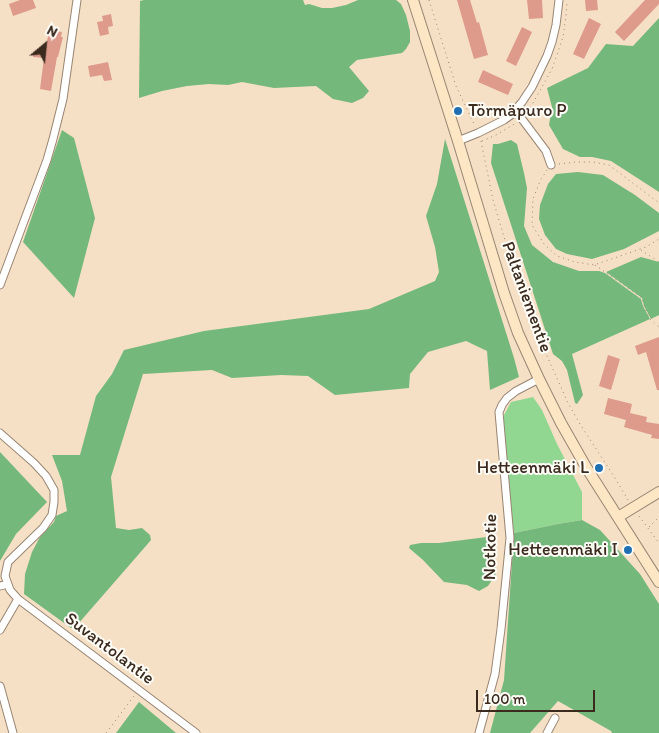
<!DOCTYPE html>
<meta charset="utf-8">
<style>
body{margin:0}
#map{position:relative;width:659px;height:733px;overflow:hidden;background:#f5e0c6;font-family:Itim,sans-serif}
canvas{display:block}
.north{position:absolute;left:20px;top:20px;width:50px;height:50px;-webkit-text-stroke:4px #fdfcf7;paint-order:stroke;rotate:28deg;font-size:14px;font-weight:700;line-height:20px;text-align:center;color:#3b2a1e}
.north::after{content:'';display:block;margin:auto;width:18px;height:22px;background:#3b2a1e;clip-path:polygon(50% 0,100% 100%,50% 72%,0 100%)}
.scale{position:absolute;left:476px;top:690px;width:119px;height:22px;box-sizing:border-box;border:2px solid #3b2a1e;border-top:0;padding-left:6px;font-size:15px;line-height:18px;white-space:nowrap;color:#3b2a1e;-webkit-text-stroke:4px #fdfcf7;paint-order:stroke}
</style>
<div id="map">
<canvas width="659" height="733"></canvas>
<div class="north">N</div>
<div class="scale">100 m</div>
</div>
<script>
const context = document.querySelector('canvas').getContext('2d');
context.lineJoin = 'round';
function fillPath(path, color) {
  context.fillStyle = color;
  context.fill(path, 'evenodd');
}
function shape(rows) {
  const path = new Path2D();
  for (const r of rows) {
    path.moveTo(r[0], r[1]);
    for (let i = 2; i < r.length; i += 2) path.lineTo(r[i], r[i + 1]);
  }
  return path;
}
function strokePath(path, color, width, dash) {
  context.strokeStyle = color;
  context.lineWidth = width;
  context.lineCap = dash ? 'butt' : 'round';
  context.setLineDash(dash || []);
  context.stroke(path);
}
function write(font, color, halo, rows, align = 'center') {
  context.font = font + ' Itim,sans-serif';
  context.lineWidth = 4;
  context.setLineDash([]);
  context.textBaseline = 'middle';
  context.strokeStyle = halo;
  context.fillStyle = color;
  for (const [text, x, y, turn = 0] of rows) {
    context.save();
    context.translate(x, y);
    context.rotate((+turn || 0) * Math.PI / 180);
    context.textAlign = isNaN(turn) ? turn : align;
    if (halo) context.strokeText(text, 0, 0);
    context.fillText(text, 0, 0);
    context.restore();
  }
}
fillPath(shape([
 [533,397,542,410,557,444,582,492,582,520,558,524,514,533,511,511,503,417,511,402]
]), '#91d792');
fillPath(shape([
 [144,0,303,0,305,5,309,4,322,8,332,8,346,5,358,0,396,0,401,4,406,15,410,31,410,42,406,49,402,53,357,60,349,67,369,91,363,98,352,103,333,99,316,86,274,88,242,82,228,85,209,84,187,86,162,91,139,98,140,1],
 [659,18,659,192,611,161,592,157,580,157,563,149,549,125,552,107,547,88,588,68,606,44,633,46],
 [62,130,74,138,95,218,74,298,23,242],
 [445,139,514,358,519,377,490,390,487,351,466,341,428,352,410,374,409,388,335,395,308,376,281,375,232,378,212,370,143,374,111,477,116,528,129,530,142,528,150,535,151,540,145,547,78,624,71,628,24,594,25,574,32,552,40,537,54,522,56,516,67,511,62,481,52,455,80,455,96,396,112,374,124,350,204,331,369,309,435,281,439,272,435,247,426,216,437,184],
 [511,140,517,144,524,173,527,188,524,226,532,245,553,262,579,271,599,271,605,273,641,299,643,306,650,319,572,354,583,395,577,404,575,403,567,370,562,361,553,354,491,163,493,144,498,144],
 [578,172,603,175,635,195,659,213,659,231,624,249,592,259,567,254,556,249,545,235,539,219,540,205,548,184,556,174],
 [641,257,659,262,659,315,651,319,644,306,642,298,606,272],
 [0,452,47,502,16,534,0,561],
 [582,520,600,530,640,574,659,604,659,733,612,733,611,731,558,701,530,733,490,733,504,680,514,533,558,524],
 [495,536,491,546,490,553,491,559,496,567,496,574,488,586,479,591,467,585,444,582,423,560,409,548,410,545,421,543,439,543],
 [139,702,176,733,116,733]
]), '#74b87c');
fillPath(shape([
 [20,0,33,0,36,8,13,16,9,4],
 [457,0,470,0,477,23,479,22,488,55,474,59],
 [527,0,542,0,543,18,529,19],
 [585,0,597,0,598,10,586,11],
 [645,0,659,0,659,4,624,41,615,32],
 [111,14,113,26,108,27,109,34,100,36,97,22,103,21,102,16],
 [589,18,601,24,584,59,573,54],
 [522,27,532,32,516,66,506,61],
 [50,30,62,32,61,37,63,37,58,57,57,57,51,91,40,89,44,58,33,57,34,51,45,52,48,36,49,36],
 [108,62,112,80,104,81,102,75,90,77,88,66],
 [483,70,513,84,508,95,478,82],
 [659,337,659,390,657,390,646,352,638,355,635,346],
 [608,355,620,359,611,390,599,386],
 [608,398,632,404,630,413,647,417,646,422,659,424,659,439,651,438,652,435,624,427,626,420,604,414]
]), '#de9a8b');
const street = shape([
 [516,111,546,151,551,165],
 [458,141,478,133,504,120,511,115,522,102,532,87,547,56,552,42,556,25,559,0],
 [0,285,47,160,53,139,63,99,77,0],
 [0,433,34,463,46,476,54,490,54,502,52,515,43,528,8,562,5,576,10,590,18,599,196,733],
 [0,586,8,584],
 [0,630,18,599],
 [0,686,13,733],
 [479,733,495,674,501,629,510,538,499,412,502,405,507,398,516,391,539,379],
 [547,733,555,718]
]);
const secondary = shape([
 [413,0,458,141,504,293,518,333,539,379,561,423,586,467,659,582],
 [618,517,659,492]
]);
strokePath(street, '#988572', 9);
strokePath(secondary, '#988572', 12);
strokePath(shape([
 [429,0,456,86,475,126],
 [528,112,552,69,563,37,566,16,567,4],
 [481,141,493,200,513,267,543,347,568,403,580,424,615,478,628,500],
 [482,141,496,135,516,123],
 [559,164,576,162,593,162,609,165,659,203],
 [547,170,540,181,533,199,532,225,544,244,557,256,575,262,594,265,646,247,659,239],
 [641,250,659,262],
 [595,265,642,298,646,311,650,319,659,327],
 [639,516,659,543],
 [649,527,659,517],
 [106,733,134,696]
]), '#988572', 1, [1, 4]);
strokePath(street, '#fff', 7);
strokePath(secondary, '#fce6c4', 10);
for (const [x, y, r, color] of [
 [458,111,5,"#1f6fb2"],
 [599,468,5,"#1f6fb2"],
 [628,550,5,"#1f6fb2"]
]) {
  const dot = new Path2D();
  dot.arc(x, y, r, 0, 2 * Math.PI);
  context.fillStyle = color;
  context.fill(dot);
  strokePath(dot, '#fdfcf7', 2);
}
write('18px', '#3b2a1e', '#fdfcf7', [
 ["Törmäpuro P",468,111,"left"],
 ["Hetteenmäki L",589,468],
 ["Hetteenmäki I",618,550]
], 'right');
write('18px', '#3b2a1e', '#fdfcf7', [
 ["Paltaniementie",526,297,70],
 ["Notkotie",491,547,-89],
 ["Suvantolantie",109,649,37]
]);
</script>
